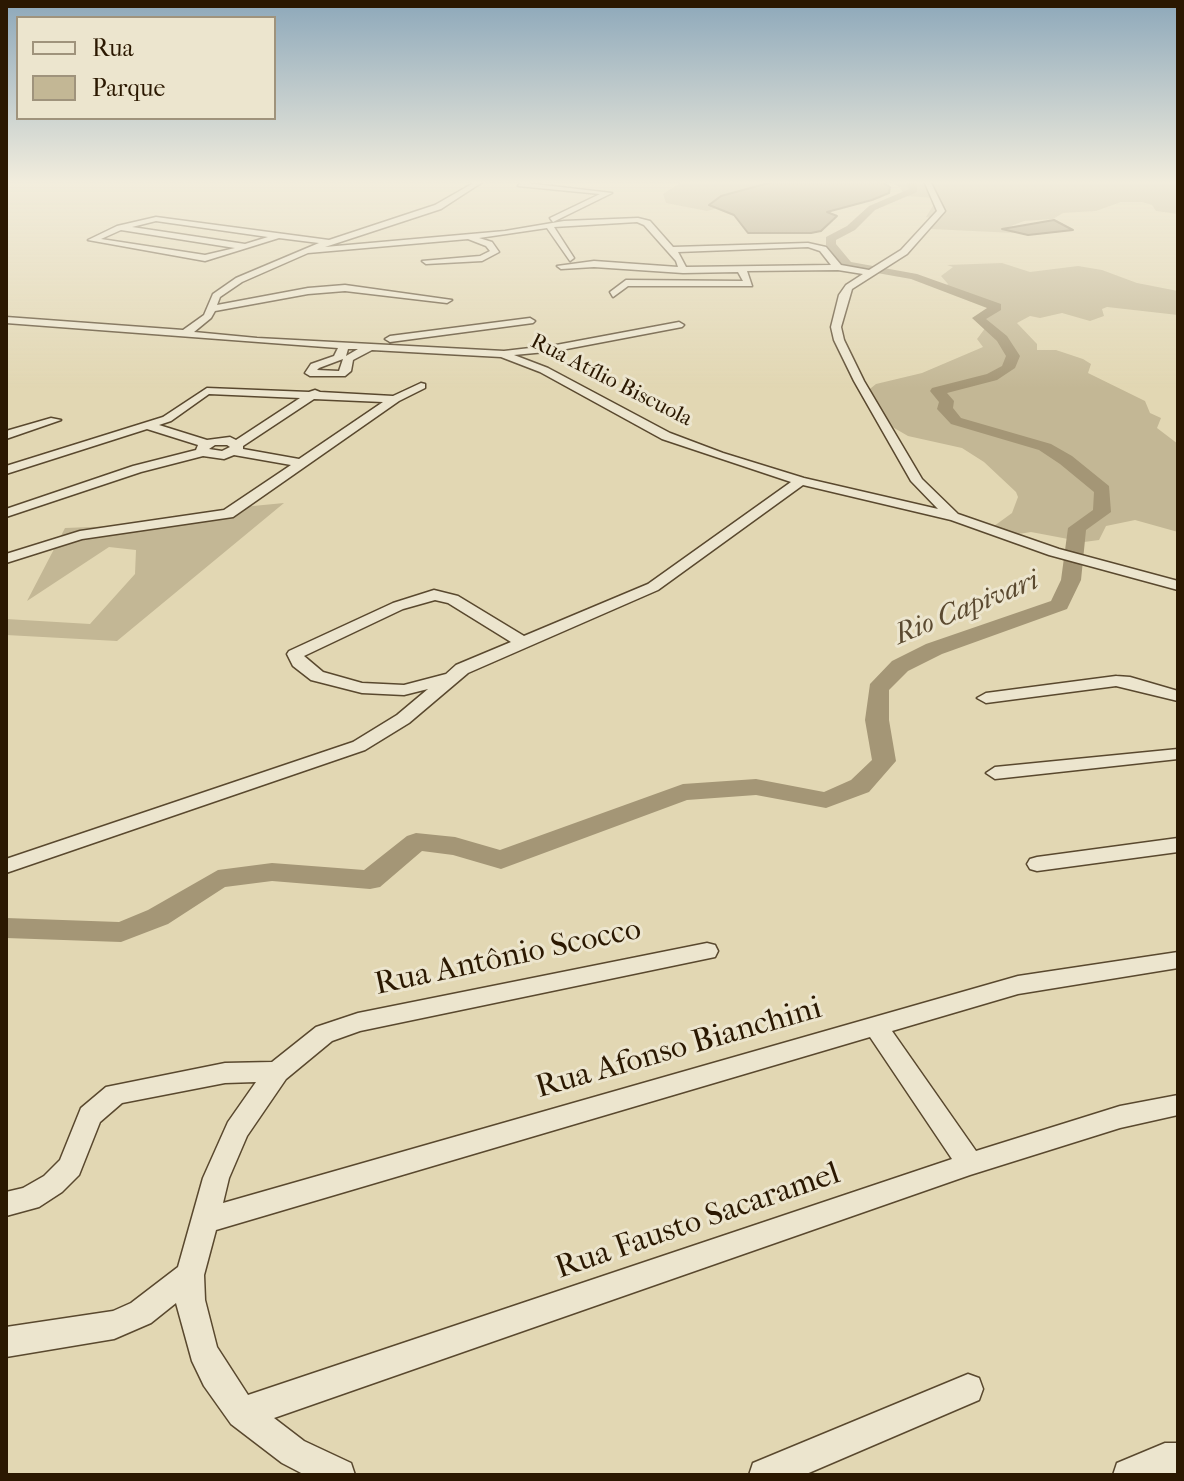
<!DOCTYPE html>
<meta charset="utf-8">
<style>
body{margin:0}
#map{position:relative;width:1184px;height:1481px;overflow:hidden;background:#e2d7b3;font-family:"IM FELL French Canon",serif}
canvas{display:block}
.frame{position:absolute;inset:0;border:8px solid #2b1801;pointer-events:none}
.legend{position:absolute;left:16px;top:16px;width:260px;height:104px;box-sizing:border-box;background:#ece5ce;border:2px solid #9f937c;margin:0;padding:10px 14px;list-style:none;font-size:24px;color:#2b1801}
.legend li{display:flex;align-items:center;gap:16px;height:40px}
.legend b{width:40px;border:2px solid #9f937c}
</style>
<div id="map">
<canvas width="1184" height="1481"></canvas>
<div class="frame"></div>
<ul class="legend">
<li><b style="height:10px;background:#ece5ce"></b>Rua</li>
<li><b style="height:22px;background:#c3b795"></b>Parque</li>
</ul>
</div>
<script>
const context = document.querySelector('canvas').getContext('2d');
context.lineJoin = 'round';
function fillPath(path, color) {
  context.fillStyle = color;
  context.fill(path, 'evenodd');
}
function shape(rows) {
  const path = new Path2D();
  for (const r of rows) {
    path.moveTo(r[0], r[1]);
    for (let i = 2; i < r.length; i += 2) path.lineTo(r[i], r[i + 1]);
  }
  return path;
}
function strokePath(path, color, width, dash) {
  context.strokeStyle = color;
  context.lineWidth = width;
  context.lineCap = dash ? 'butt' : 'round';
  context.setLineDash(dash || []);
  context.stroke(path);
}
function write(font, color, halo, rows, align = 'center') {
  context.font = font + ' "IM FELL French Canon",serif';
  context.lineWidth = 6;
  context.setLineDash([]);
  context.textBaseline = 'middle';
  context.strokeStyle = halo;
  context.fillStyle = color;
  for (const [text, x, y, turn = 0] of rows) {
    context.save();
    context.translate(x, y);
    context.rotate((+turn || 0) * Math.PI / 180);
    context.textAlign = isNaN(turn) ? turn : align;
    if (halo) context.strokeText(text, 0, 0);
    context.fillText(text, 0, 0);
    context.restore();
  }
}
fillPath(shape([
 [673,181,810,181,707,211,666,203,663,194,680,183],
 [889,181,1178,181,1178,214,1156,211,1152,205,1142,202,1121,202,1096,211,1063,213,1053,219,1024,221,1006,228,1014,233,931,229,935,219,926,217,934,204,933,198,905,196,900,187],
 [1002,263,1030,272,1078,266,1102,270,1137,283,1178,291,1178,315,1107,307,1102,309,1104,316,1090,321,1062,313,1040,318,1030,316,1017,323,1037,344,1037,350,1056,350,1083,359,1091,364,1088,373,1145,401,1150,413,1161,418,1157,428,1178,444,1178,532,1135,520,1106,526,1099,540,1084,542,1031,532,1000,537,990,529,1012,513,1018,497,1016,492,984,462,962,448,908,436,889,425,865,402,861,396,876,384,922,373,983,347,977,339,986,327,982,320,992,314,987,303,946,286,948,284,941,276,953,267,947,265],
 [284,503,117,641,6,635,6,619,90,624,135,574,136,550,109,547,27,601,65,528,142,525,222,509]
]), '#c3b795');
const water = shape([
 [776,181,882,182,890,187,889,193,872,200,827,212,837,216,821,231,811,233,748,233,734,215,709,205,721,196,776,181],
 [1054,220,1073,230,1028,235,1002,229,1054,220]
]);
fillPath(water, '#a49676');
strokePath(water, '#746447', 2);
fillPath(shape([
 [905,181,917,182,917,192,875,210,855,230,836,240,836,244,851,262,917,274,1001,304,1001,310,986,319,1007,336,1020,356,1015,368,997,380,947,393,954,401,953,408,961,418,1051,444,1072,456,1109,486,1111,512,1086,530,1081,580,1067,609,942,654,908,671,889,690,889,720,896,761,869,792,826,808,756,795,687,800,501,869,453,855,422,851,380,887,370,889,272,881,225,887,168,924,121,942,6,938,6,918,119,922,148,910,218,870,272,863,364,870,407,836,416,833,455,837,500,850,683,784,756,779,824,792,851,780,872,760,865,720,870,684,892,661,926,644,1051,601,1061,580,1068,528,1093,510,1094,492,1060,464,1039,450,951,424,937,409,939,402,930,391,932,388,987,374,1002,366,1006,356,997,341,972,318,987,308,911,279,843,267,826,245,826,237,847,226,869,206,909,189,905,181]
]), '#a49676');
const minor = shape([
 [477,181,484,181,441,209,325,247,505,231,564,221,638,218,650,221,673,247,808,243,826,247,841,265,869,270,901,250,937,211,924,181,930,181,945,211,907,254,852,289,841,327,844,340,864,381,922,479,958,514,1059,549,1178,581,1178,590,1049,555,951,520,803,485,658,590,468,673,409,723,365,750,6,873,6,859,353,742,397,715,428,689,404,695,362,693,311,680,293,666,287,654,289,651,393,603,434,590,458,596,524,636,648,584,791,482,662,439,540,372,501,357,372,350,353,360,351,371,345,376,310,376,305,373,311,364,334,356,338,348,6,323,6,317,183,330,204,315,213,294,236,278,319,243,279,238,205,261,88,240,117,226,156,217,329,240,435,205,477,181],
 [156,221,268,237,245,244,132,227,156,221],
 [637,222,644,225,676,261,678,267,594,261,557,266,561,269,594,267,683,273,738,272,743,281,626,280,610,292,613,297,628,286,752,286,747,271,838,270,863,274,846,285,839,295,831,327,834,340,854,381,911,481,938,509,804,478,723,453,670,433,548,368,514,355,556,351,682,327,684,325,679,322,556,345,504,351,257,338,194,332,211,318,215,311,308,294,345,291,447,303,452,300,345,285,308,288,217,305,220,297,242,282,308,253,468,239,486,246,490,251,480,256,422,261,426,264,482,261,499,252,492,242,479,238,547,228,570,261,574,258,554,227,637,222],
 [121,230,235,248,205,255,101,239,121,230],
 [808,247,820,251,831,265,686,267,678,252,808,247],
 [348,349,358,349,346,356,348,349],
 [343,359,339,371,317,370,319,368,343,359],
 [435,600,448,603,511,642,456,665,446,674,404,685,362,683,323,672,304,656,403,609,435,600],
 [521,181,528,181,526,183,612,193,553,222,550,218,600,194,518,186,521,181],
 [530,318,535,321,533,323,390,342,385,339,390,336,530,318],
 [421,383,425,384,425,388,399,401,233,517,82,539,6,563,6,554,80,531,224,510,291,465,234,455,224,459,203,456,141,472,6,517,6,509,133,466,196,450,198,445,147,429,6,474,6,466,163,417,207,388,309,392,315,390,320,392,393,396,421,383],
 [209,394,300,398,236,440,230,437,207,440,159,425,171,421,209,394],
 [314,399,383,402,299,459,243,449,243,446,314,399],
 [215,445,227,445,230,447,222,451,209,449,215,445],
 [51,418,61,420,6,439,6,431,51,418],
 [1116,676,1130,677,1178,691,1178,701,1116,686,986,703,977,698,986,693,1116,676],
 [1178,749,1178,759,995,779,986,773,995,767,1178,749],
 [1178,838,1178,852,1037,871,1030,869,1027,864,1030,859,1037,857,1178,838],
 [707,943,715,945,718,951,715,957,360,1031,332,1041,286,1079,247,1136,229,1178,223,1203,1018,976,1178,952,1178,968,1018,994,892,1031,976,1151,1120,1106,1178,1095,1178,1115,1120,1128,970,1175,274,1418,304,1441,351,1463,355,1475,305,1475,282,1463,231,1424,204,1386,192,1361,176,1303,151,1323,114,1339,6,1357,6,1327,113,1311,131,1303,178,1267,203,1178,228,1122,256,1082,225,1083,122,1103,100,1122,79,1175,62,1192,39,1207,6,1216,6,1192,23,1188,44,1176,60,1160,81,1108,106,1087,225,1063,272,1062,316,1027,358,1013,707,943],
 [870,1037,952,1159,248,1395,217,1347,205,1300,204,1275,216,1230,870,1037],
 [968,1374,979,1378,983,1389,979,1400,804,1475,749,1475,753,1463,968,1374],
 [1165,1443,1178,1443,1178,1475,1113,1475,1117,1463,1165,1443]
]);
strokePath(minor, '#59482e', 3);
fillPath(minor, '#ece5ce');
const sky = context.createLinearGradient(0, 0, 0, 388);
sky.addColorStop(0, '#8da8ba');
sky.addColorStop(0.47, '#f2eddd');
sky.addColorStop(1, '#f2eddd00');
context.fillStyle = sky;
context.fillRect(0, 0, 1184, 388);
write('22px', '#2b1801', '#ece5ce', [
 ["Rua Atílio Biscuola",611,381,27]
]);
write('italic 28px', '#5b4a30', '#ece5ce', [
 ["Rio Capivari",967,609,-22]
]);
write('32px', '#2b1801', '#ece5ce', [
 ["Rua Antônio Scocco",508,958,-12],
 ["Rua Afonso Bianchini",679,1049,-16],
 ["Rua Fausto Sacaramel",698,1222,-19]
]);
</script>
